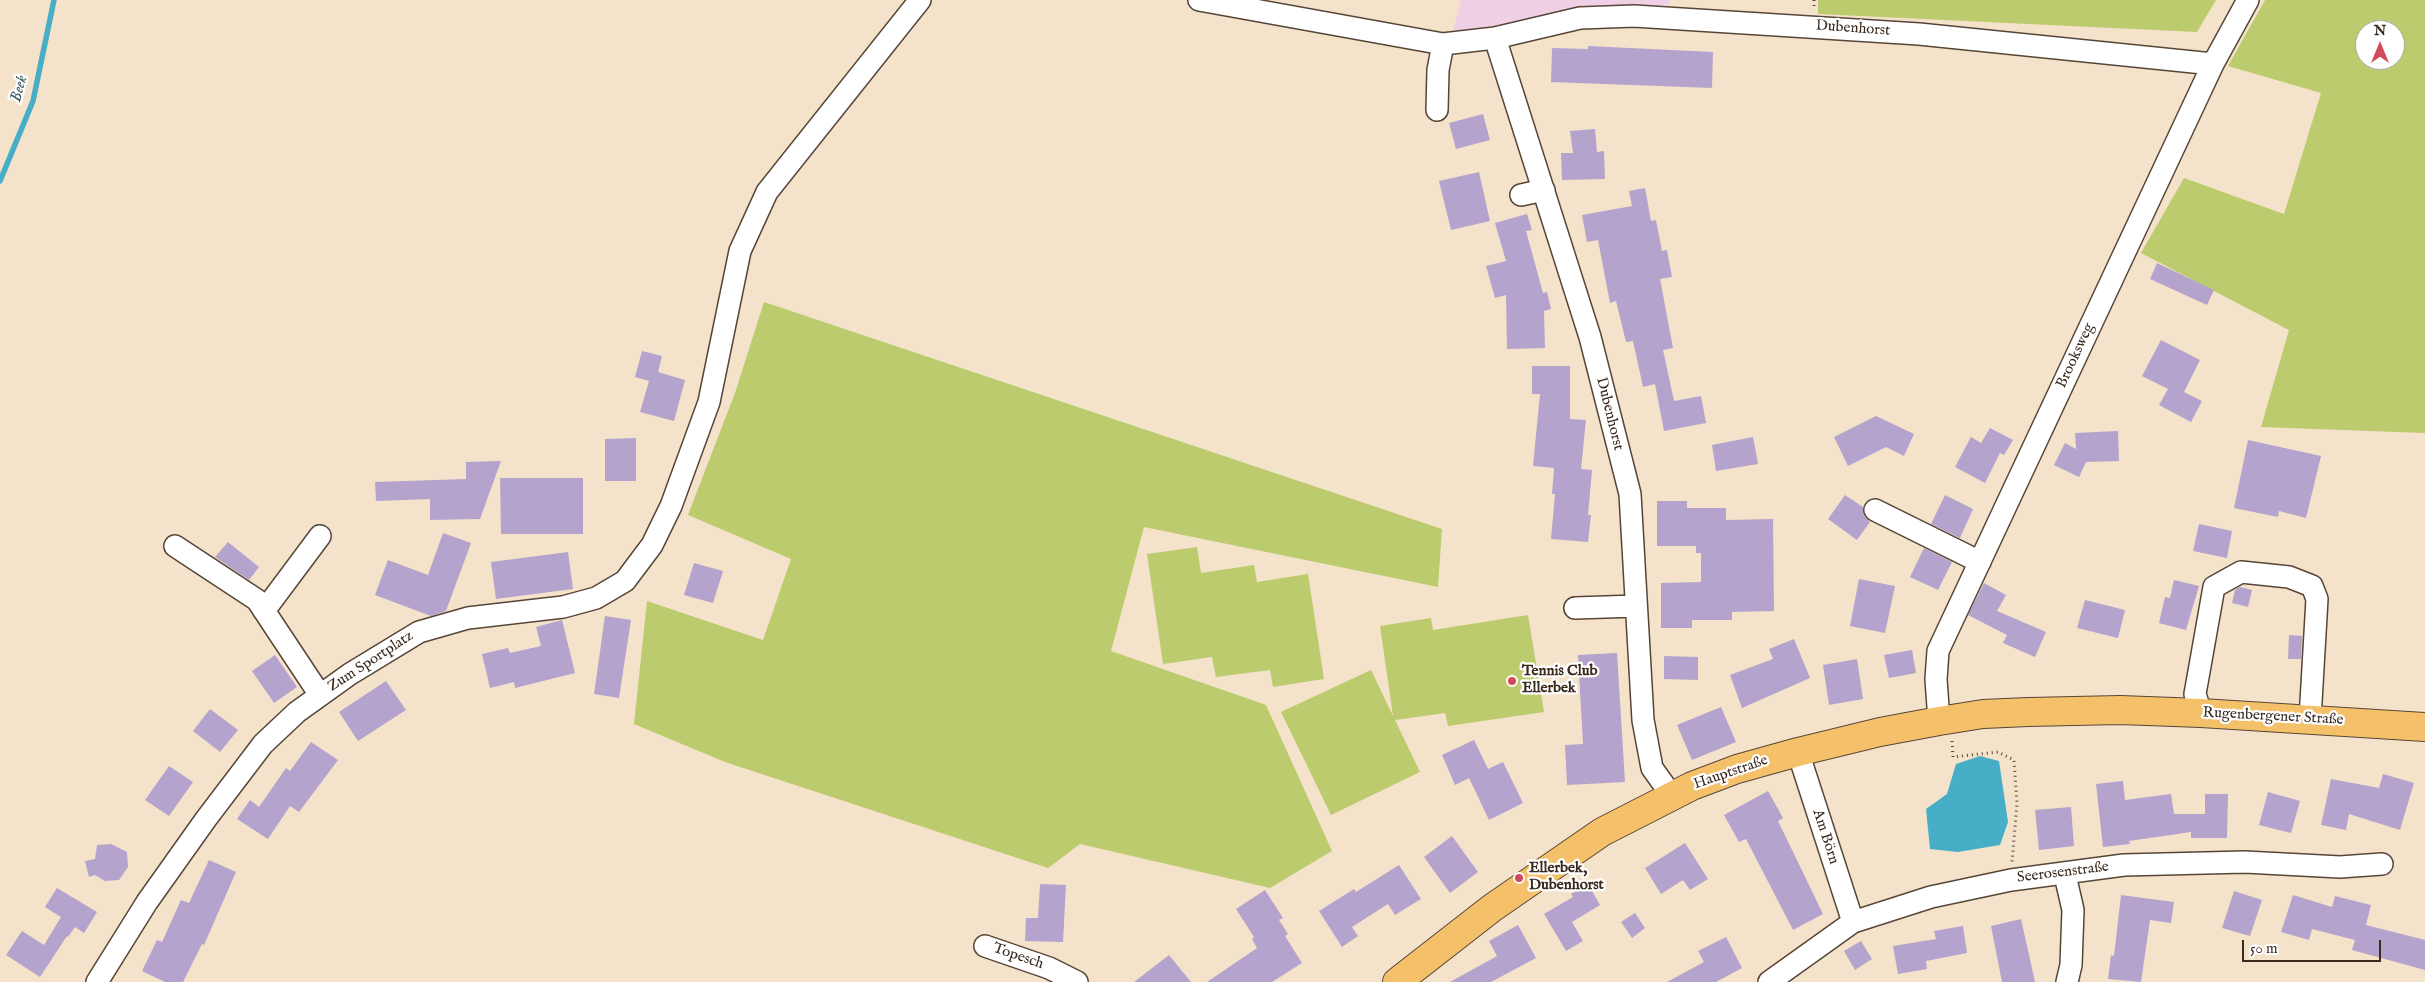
<!DOCTYPE html>
<meta charset="utf-8">
<style>
body{margin:0}
#map{position:relative;width:2425px;height:982px;overflow:hidden;background:#f5e2ca;font-family:"IM FELL English",serif}
canvas{display:block}
.north{position:absolute;left:2355px;top:20px;width:50px;height:50px;box-sizing:border-box;background:#fff;border:1px solid #b1aaa5;border-radius:50%;rotate:0deg;font-size:14px;font-weight:700;line-height:20px;text-align:center;color:#3b2a1e}
.north::after{content:'';display:block;margin:auto;width:18px;height:22px;background:#d1495b;clip-path:polygon(50% 0,100% 100%,50% 72%,0 100%)}
.scale{position:absolute;left:2242px;top:940px;width:139px;height:22px;box-sizing:border-box;border:2px solid #3b2a1e;border-top:0;padding-left:6px;font-size:15px;line-height:18px;white-space:nowrap;color:#3b2a1e;-webkit-text-stroke:4px #fff;paint-order:stroke}
</style>
<div id="map">
<canvas width="2425" height="982"></canvas>
<div class="north">N</div>
<div class="scale">50 m</div>
</div>
<script>
const context = document.querySelector('canvas').getContext('2d');
context.lineJoin = 'round';
function fillPath(path, color) {
  context.fillStyle = color;
  context.fill(path, 'evenodd');
}
function shape(rows) {
  const path = new Path2D();
  for (const r of rows) {
    path.moveTo(r[0], r[1]);
    for (let i = 2; i < r.length; i += 2) path.lineTo(r[i], r[i + 1]);
  }
  return path;
}
function strokePath(path, color, width, dash) {
  context.strokeStyle = color;
  context.lineWidth = width;
  context.lineCap = dash ? 'butt' : 'round';
  context.setLineDash(dash || []);
  context.stroke(path);
}
function write(font, color, halo, rows, align = 'center') {
  context.font = font + ' "IM FELL English",serif';
  context.lineWidth = 4.5;
  context.setLineDash([]);
  context.textBaseline = 'middle';
  context.strokeStyle = halo;
  context.fillStyle = color;
  for (const [text, x, y, turn = 0] of rows) {
    context.save();
    context.translate(x, y);
    context.rotate((+turn || 0) * Math.PI / 180);
    context.textAlign = isNaN(turn) ? turn : align;
    if (halo) context.strokeText(text, 0, 0);
    context.fillText(text, 0, 0);
    context.restore();
  }
}
fillPath(shape([
 [1461,0,1669,0,1669,5,1453,31]
]), '#f0d0e4');
fillPath(shape([
 [1818,0,2216,0,2197,32,1818,14],
 [2265,0,2425,0,2425,433,2261,427,2289,330,2141,253,2184,178,2284,214,2321,93,2228,66],
 [2365,30,2395,30,2395,60,2365,60],
 [764,302,1442,529,1438,587,1144,527,1111,651,1266,705,1332,851,1270,888,1080,844,1048,868,725,762,634,724,647,601,763,640,791,559,688,515,735,393],
 [1197,547,1201,573,1254,565,1257,582,1308,574,1324,679,1273,687,1270,670,1216,677,1212,657,1163,664,1147,554],
 [1528,615,1544,712,1448,726,1445,713,1395,720,1420,772,1331,815,1281,712,1371,670,1393,716,1380,626,1431,618,1433,630]
]), '#bccb6d');
fillPath(shape([
 [1980,756,1999,761,2008,822,2000,845,1958,852,1930,849,1926,809,1947,794,1956,764]
]), '#47aec7');
strokePath(shape([
 [0,181,33,101,54,0]
]), '#47aec7', 5.5);
fillPath(shape([
 [1588,46,1713,52,1712,88,1551,82,1552,48,1588,49],
 [1483,114,1490,140,1456,149,1449,123],
 [1595,129,1597,152,1604,151,1605,179,1562,180,1561,153,1573,153,1570,131],
 [1479,172,1490,221,1451,230,1439,181],
 [1645,188,1651,221,1656,220,1662,251,1667,250,1672,277,1660,279,1673,348,1663,350,1674,401,1701,396,1706,423,1664,431,1655,384,1643,387,1633,341,1626,342,1616,301,1610,303,1598,240,1587,242,1582,215,1632,206,1629,191],
 [1527,214,1532,230,1526,231,1543,293,1547,292,1551,309,1544,311,1545,348,1507,349,1506,295,1495,298,1486,266,1506,261,1495,223],
 [2157,263,2214,290,2207,305,2150,279],
 [2161,340,2200,360,2184,392,2202,401,2191,422,2159,405,2168,389,2142,376],
 [642,351,662,356,658,372,685,380,674,421,640,412,649,381,635,377],
 [1532,366,1570,366,1570,419,1586,420,1581,469,1592,470,1588,515,1591,515,1588,542,1551,539,1555,494,1552,494,1554,468,1533,466,1540,394,1532,394],
 [1876,416,1914,434,1904,456,1886,447,1848,466,1834,437],
 [1990,428,2013,440,2004,455,2000,453,1985,483,1955,467,1971,437,1981,443],
 [2118,431,2119,461,2086,462,2079,477,2054,465,2065,443,2076,449,2075,433],
 [1753,437,1758,464,1716,471,1712,445],
 [636,438,636,481,605,481,605,439],
 [2248,440,2321,456,2306,518,2279,511,2278,517,2234,508],
 [501,461,480,519,430,520,430,499,376,501,375,482,466,479,466,462],
 [500,478,583,478,583,534,501,534],
 [1845,495,1863,507,1864,516,1870,522,1857,540,1828,519],
 [1945,495,1973,509,1960,538,1931,524],
 [1657,501,1687,501,1687,508,1726,508,1726,520,1773,519,1774,611,1732,612,1732,620,1692,620,1692,628,1661,628,1661,583,1701,582,1701,553,1696,553,1696,546,1657,546],
 [2199,524,2232,531,2227,558,2193,551],
 [443,533,471,543,446,611,431,616,375,595,388,560,428,575],
 [228,542,259,567,249,580,215,557],
 [1924,548,1952,562,1938,590,1910,577],
 [568,552,573,589,496,599,491,562],
 [694,563,723,571,713,603,684,595],
 [1859,579,1895,586,1885,633,1850,626],
 [2174,580,2199,586,2186,630,2159,623,2165,597,2170,598],
 [1984,583,2006,595,1997,611,2046,632,2035,657,2003,643,2007,635,1968,615],
 [2240,587,2252,590,2248,607,2232,603,2235,590],
 [2085,600,2125,610,2118,638,2077,628],
 [605,616,631,620,619,698,594,694],
 [562,620,575,673,515,688,514,682,490,688,482,654,508,648,510,653,541,646,536,627],
 [2289,635,2302,636,2301,659,2288,659],
 [1794,639,1810,678,1742,708,1730,675,1773,659,1769,649],
 [1912,650,1916,673,1889,678,1884,655],
 [1617,653,1625,782,1567,785,1565,745,1583,744,1578,655],
 [275,655,297,687,274,703,252,671],
 [1664,656,1698,657,1698,680,1664,679],
 [1857,659,1863,699,1829,705,1823,665],
 [386,681,406,710,358,741,339,712],
 [1721,707,1736,742,1692,760,1677,725],
 [210,709,238,730,220,752,193,731],
 [1474,740,1488,769,1503,762,1523,803,1489,820,1469,778,1455,785,1442,755],
 [311,742,338,760,299,812,290,806,268,839,237,819,250,800,259,807,286,768,290,771],
 [169,766,193,782,169,816,145,800],
 [2383,774,2414,783,2400,830,2349,814,2346,830,2321,825,2331,779,2379,788],
 [2123,781,2125,800,2171,794,2174,814,2205,814,2205,794,2228,794,2227,838,2191,838,2191,832,2129,841,2130,844,2103,847,2096,784],
 [1768,791,1783,818,1778,821,1823,914,1793,930,1746,839,1739,842,1724,815],
 [2268,792,2300,801,2291,833,2259,825],
 [2071,807,2074,846,2039,850,2035,810],
 [1452,836,1478,872,1450,893,1424,857],
 [1685,843,1708,879,1690,890,1683,880,1661,894,1645,868],
 [111,844,127,852,128,867,119,880,105,881,95,875,89,877,85,861,95,859,97,845],
 [209,860,236,872,204,945,202,944,183,982,165,982,142,971,157,940,162,942,181,900,189,903],
 [1399,865,1421,899,1395,915,1388,904,1352,927,1358,936,1342,947,1319,911,1354,889,1356,892],
 [1040,884,1066,885,1063,942,1025,941,1026,918,1038,918],
 [1588,884,1600,905,1572,922,1583,941,1566,951,1544,914,1573,897,1571,894],
 [57,888,97,912,84,933,75,927,68,937,67,936,40,977,6,955,22,931,44,945,61,917,45,907],
 [1265,890,1283,918,1279,920,1288,934,1285,936,1302,963,1272,982,1207,982,1257,948,1252,939,1254,937,1236,909],
 [2234,891,2262,900,2250,936,2222,928],
 [2121,895,2174,902,2171,923,2150,920,2141,982,2108,979,2111,955,2114,956],
 [2293,895,2332,907,2335,896,2371,905,2366,925,2425,940,2425,970,2352,950,2355,940,2312,929,2309,940,2281,932],
 [1635,913,1645,928,1632,938,1621,922],
 [2021,919,2035,982,2002,982,1991,926],
 [1518,925,1536,958,1491,982,1450,982,1497,956,1489,941],
 [1963,926,1967,953,1926,961,1927,969,1898,974,1893,946,1936,939,1934,931],
 [1726,937,1742,968,1716,982,1667,982,1704,962,1698,951],
 [1861,941,1872,959,1855,970,1844,951],
 [1169,955,1191,982,1134,982]
]), '#b4a3cd');
const minor = shape([
 [1199,0,1443,44,1495,38,1580,18,1634,16,1919,34,2213,64],
 [1495,38,1590,337,1630,494,1643,720,1652,768,1672,796],
 [1437,110,1438,70,1443,44],
 [1521,195,1544,190],
 [1875,510,1980,562],
 [175,546,257,600,320,695],
 [1575,608,1636,606],
 [264,611,320,536],
 [2201,713,2195,694,2214,587,2241,572,2289,577,2312,586,2317,599,2310,719],
 [1939,721,1936,679,1938,651,2213,64,2248,0],
 [1798,752,1853,922],
 [2065,875,2073,910,2071,965,2067,982],
 [985,946,1049,968,1077,982],
 [97,982,147,902,206,819,263,744,297,712,350,674,419,632,468,618,563,607,596,598,625,581,652,545,671,506,709,402,740,251,767,192,920,0],
 [1769,982,1853,922,1931,897,2011,880,2124,865,2245,862,2340,867,2382,864]
]);
const major = shape([
 [1397,982,1492,908,1602,832,1692,786,1737,769,1798,752,1880,732,1939,721,1983,714,2028,712,2120,710,2201,713,2425,727]
]);
strokePath(minor, '#574638', 24);
strokePath(major, '#574638', 30);
strokePath(shape([
 [1814,0,1814,9],
 [1952,741,1953,757,1998,752,2014,760,2017,804,2012,862]
]), '#574638', 3, [1, 4]);
strokePath(minor, '#fff', 21);
strokePath(major, '#f4c16a', 28);
for (const [x, y, r, color] of [
 [1512,681,5,"#d1495b"],
 [1519,878,5,"#d1495b"]
]) {
  const dot = new Path2D();
  dot.arc(x, y, r, 0, 2 * Math.PI);
  context.fillStyle = color;
  context.fill(dot);
  strokePath(dot, '#fff', 2);
}
write('15px', '#3b2a1e', '#fff', [
 ["Dubenhorst",1853,29,4],
 ["Brooksweg",2076,356,-65],
 ["Dubenhorst",1609,414,76],
 ["Zum Sportplatz",371,662,-33],
 ["Rugenbergener Straße",2273,717,3],
 ["Hauptstraße",1731,773,-19],
 ["Am Börn",1825,837,72],
 ["Seerosenstraße",2063,873,-7],
 ["Topesch",1018,957,19]
]);
write('bold 15px', '#3b2a1e', '#fff', [
 ["Tennis Club",1522,672],
 ["Ellerbek",1522,689],
 ["Ellerbek,",1529,869],
 ["Dubenhorst",1529,886]
], 'left');
write('italic 16px', '#405f62', '#fff', [
 ["Beek",20,89,-75]
]);
</script>
